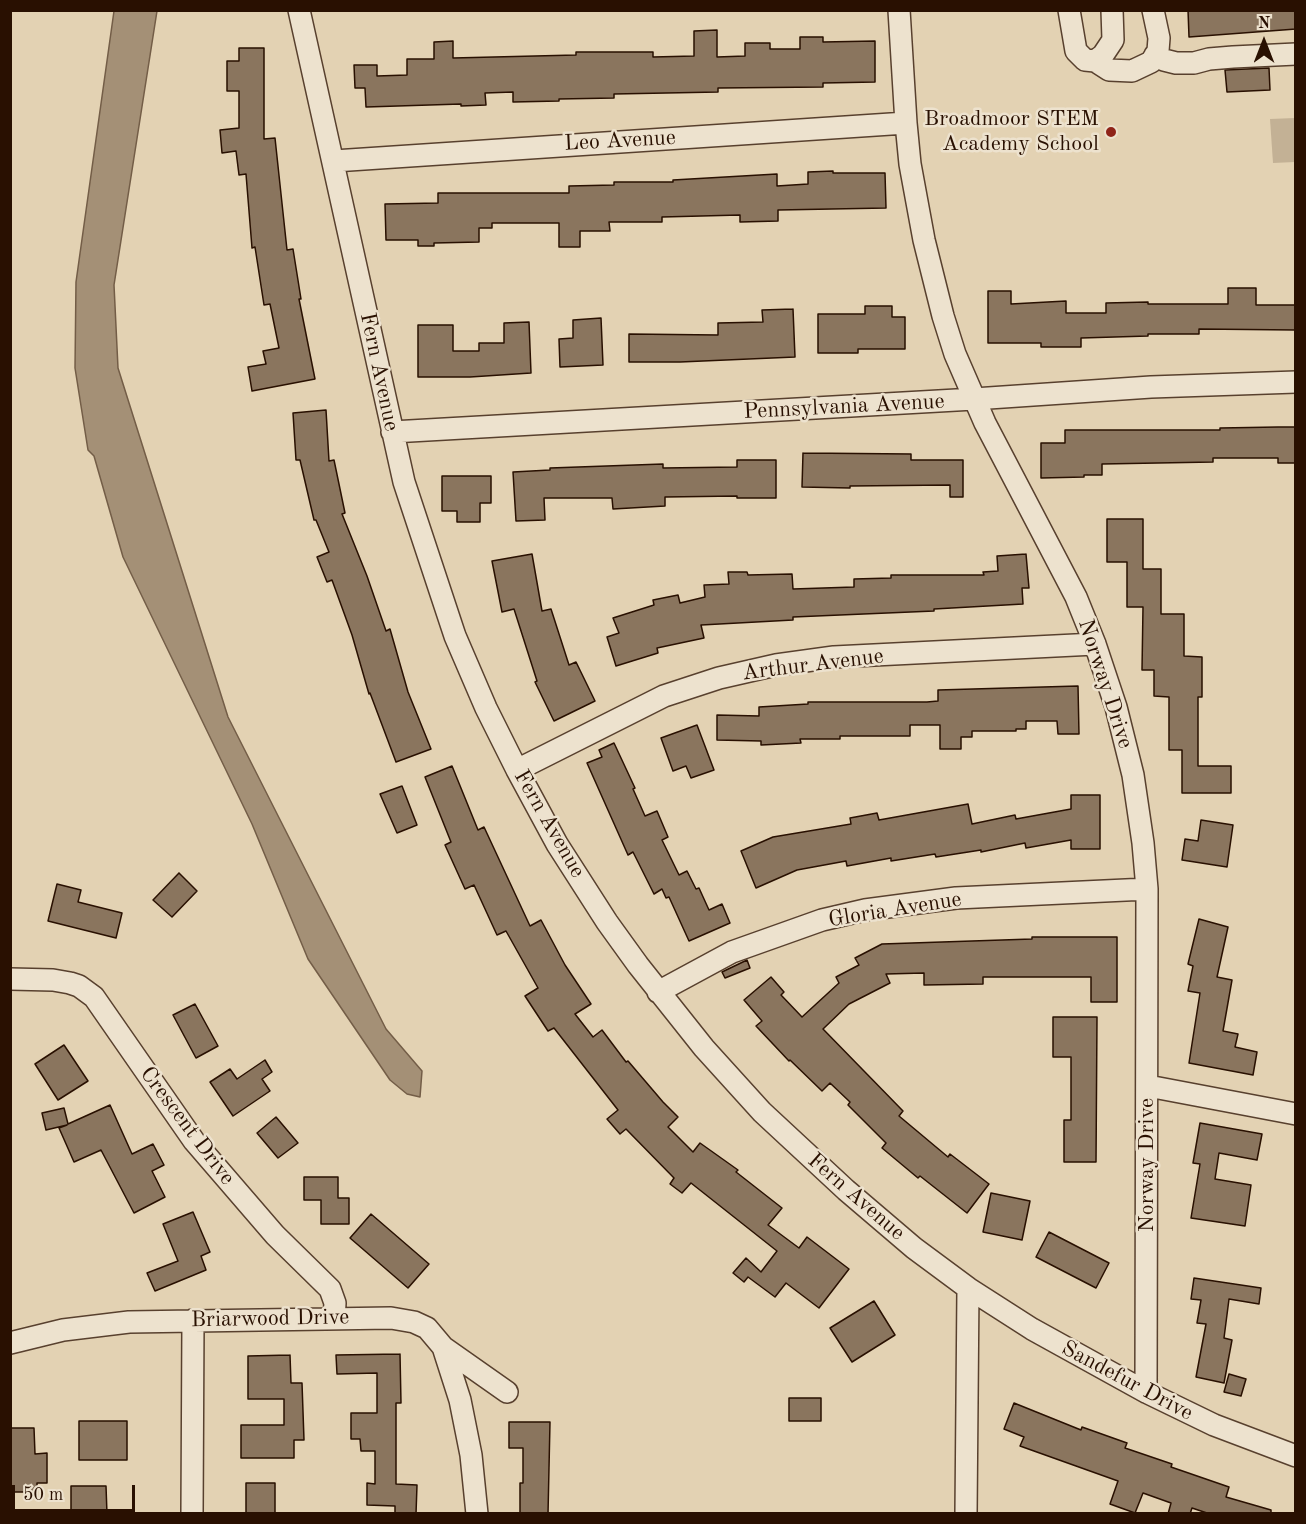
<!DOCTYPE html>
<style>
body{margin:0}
#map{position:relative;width:1306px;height:1524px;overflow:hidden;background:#e3d2b3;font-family:"Old Standard TT",serif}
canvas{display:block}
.frame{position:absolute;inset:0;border:12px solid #291001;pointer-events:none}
.north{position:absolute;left:1234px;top:12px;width:60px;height:60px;-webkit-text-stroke:4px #ede2ce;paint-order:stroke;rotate:0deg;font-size:16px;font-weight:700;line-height:24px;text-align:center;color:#291001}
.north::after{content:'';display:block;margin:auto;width:21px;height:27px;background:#291001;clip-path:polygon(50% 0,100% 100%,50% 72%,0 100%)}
.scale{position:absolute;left:12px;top:1485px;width:123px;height:27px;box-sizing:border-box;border:3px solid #291001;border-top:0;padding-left:8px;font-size:18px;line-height:21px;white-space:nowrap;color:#291001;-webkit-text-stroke:4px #ede2ce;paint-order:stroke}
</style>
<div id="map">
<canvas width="1306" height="1524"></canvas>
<div class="frame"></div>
<div class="north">N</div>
<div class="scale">50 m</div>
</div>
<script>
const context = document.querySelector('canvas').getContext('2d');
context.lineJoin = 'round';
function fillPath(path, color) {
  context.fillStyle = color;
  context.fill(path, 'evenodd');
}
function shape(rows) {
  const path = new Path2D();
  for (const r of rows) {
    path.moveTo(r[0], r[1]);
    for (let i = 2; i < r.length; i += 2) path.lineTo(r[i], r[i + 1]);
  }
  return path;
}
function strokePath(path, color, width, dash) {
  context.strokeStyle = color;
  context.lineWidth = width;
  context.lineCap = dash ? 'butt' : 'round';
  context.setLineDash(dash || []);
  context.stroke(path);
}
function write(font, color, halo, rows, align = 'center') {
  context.font = font + ' "Old Standard TT",serif';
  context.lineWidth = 5;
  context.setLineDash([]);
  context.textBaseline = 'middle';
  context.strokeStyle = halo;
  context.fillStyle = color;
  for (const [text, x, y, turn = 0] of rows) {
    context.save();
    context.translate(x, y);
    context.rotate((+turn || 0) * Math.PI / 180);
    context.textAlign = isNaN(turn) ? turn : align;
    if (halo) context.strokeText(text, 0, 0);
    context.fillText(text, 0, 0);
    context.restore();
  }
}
fillPath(shape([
 [1295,118,1295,162,1273,163,1270,119]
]), '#c3b195');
const water = shape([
 [114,11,157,11,114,285,118,368,228,717,386,1029,422,1071,420,1097,407,1094,390,1080,308,959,252,824,123,557,94,456,88,450,75,368,76,282,114,11]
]);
fillPath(water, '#a49076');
strokePath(water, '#735d47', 1.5);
const building = shape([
 [1188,10,1296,10,1296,29,1189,37,1188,10],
 [717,30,717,57,745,56,745,43,770,43,770,49,800,49,800,37,823,37,823,42,875,41,875,82,823,83,823,87,718,88,718,92,614,94,614,98,559,99,559,101,513,102,513,92,485,93,486,105,461,106,461,104,366,107,365,88,355,88,354,65,377,65,377,76,407,75,407,59,434,59,434,42,453,41,453,58,576,55,576,52,653,52,653,57,694,56,694,31,717,30],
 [239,48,264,48,264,139,275,138,287,250,293,249,301,299,299,299,315,379,252,391,248,367,266,364,263,351,279,348,270,304,264,305,255,247,252,248,246,174,239,175,236,151,222,153,220,130,239,128,239,91,227,91,227,61,239,61,239,48],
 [1269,68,1270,90,1227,92,1225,70,1269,68],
 [833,171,833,173,885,173,886,208,778,210,778,221,740,222,740,215,662,217,662,222,609,222,610,231,580,231,580,247,559,247,559,223,492,223,492,228,479,228,479,242,434,243,434,246,418,246,418,240,386,240,385,204,438,203,438,193,569,193,569,186,614,185,614,182,673,182,673,180,777,174,777,186,808,184,808,172,833,171],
 [1228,288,1256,288,1256,305,1296,305,1296,330,1199,329,1199,334,1148,334,1148,336,1081,338,1081,347,1041,347,1041,343,988,343,988,291,1011,291,1011,304,1066,301,1066,313,1106,313,1106,303,1148,302,1148,304,1228,304,1228,288],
 [865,306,892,306,892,317,905,317,905,349,858,349,858,353,818,353,818,314,865,314,865,306],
 [793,309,795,357,680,362,629,362,629,334,718,335,718,323,763,322,762,310,793,309],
 [601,318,603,365,560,367,559,339,573,338,573,320,601,318],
 [529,322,531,373,470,377,418,377,418,325,453,325,453,351,479,351,479,343,504,343,504,323,529,322],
 [326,410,329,461,334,460,345,513,342,514,367,576,386,631,390,629,408,692,431,749,396,762,370,693,369,694,352,635,332,580,327,582,317,557,329,552,316,520,314,520,300,460,296,460,293,413,326,410],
 [1278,427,1296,427,1296,463,1278,463,1278,458,1213,458,1213,462,1102,464,1102,475,1084,475,1084,477,1041,478,1041,443,1065,443,1065,430,1220,430,1220,428,1278,427],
 [803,453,911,454,911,460,963,460,963,497,950,497,950,485,850,486,850,488,802,487,803,453],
 [737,460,776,460,776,498,737,498,737,496,665,497,665,506,613,509,612,498,544,498,545,520,516,521,513,472,550,470,550,468,663,464,663,468,737,467,737,460],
 [442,476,491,476,491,503,480,503,480,522,457,522,457,511,442,511,442,476],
 [1107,519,1143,519,1143,569,1161,569,1161,614,1184,614,1184,656,1202,657,1202,697,1198,697,1198,766,1231,766,1231,793,1182,793,1182,750,1169,750,1169,697,1154,696,1154,670,1142,670,1143,607,1127,607,1127,562,1107,562,1107,519],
 [532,554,542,611,551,609,569,665,576,662,595,701,554,721,535,682,537,681,514,609,502,612,492,561,532,554],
 [1026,554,1029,588,1022,588,1023,604,934,609,934,611,793,617,793,620,701,625,704,638,657,648,658,653,616,666,607,637,619,633,613,618,654,605,653,600,678,595,680,603,705,597,704,585,729,584,728,572,747,572,748,575,792,574,793,589,854,587,854,579,891,578,891,575,984,575,983,572,998,571,997,556,1026,554],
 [1078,686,1079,734,1058,734,1057,721,1026,721,1026,729,1016,729,1016,731,972,731,972,737,961,737,961,749,940,749,940,725,910,725,910,736,840,736,840,739,800,739,801,743,761,745,761,741,717,740,717,715,759,716,759,707,808,704,808,702,927,702,938,701,938,690,1078,686],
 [697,725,714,770,691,778,686,766,673,771,661,738,697,725],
 [614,743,635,788,633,789,645,816,657,811,668,837,662,840,679,875,687,871,696,889,699,888,709,910,722,904,730,923,689,941,669,897,666,898,662,889,654,894,633,852,628,855,587,763,602,757,599,750,614,743],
 [452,766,478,830,484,827,530,926,541,920,565,965,591,1004,575,1014,593,1037,602,1030,626,1062,628,1061,663,1102,678,1117,668,1127,693,1152,700,1143,738,1170,736,1172,782,1208,768,1225,799,1248,807,1237,849,1269,819,1308,786,1283,775,1297,748,1277,744,1282,733,1273,746,1258,761,1272,777,1251,691,1183,682,1193,670,1184,674,1178,626,1129,620,1134,607,1119,618,1110,554,1028,548,1031,525,996,538,988,506,931,497,935,474,885,465,889,445,845,451,842,425,777,452,766],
 [402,786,417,825,397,833,380,794,402,786],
 [1071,795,1100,795,1100,849,1071,849,1071,840,1026,848,1025,843,981,852,981,850,936,857,935,854,891,861,891,858,847,866,846,861,797,870,756,888,741,851,773,837,851,824,850,818,877,813,879,820,968,804,972,824,1015,815,1016,819,1071,809,1071,795],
 [1201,820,1233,825,1227,867,1182,860,1185,839,1198,841,1201,820],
 [179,873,197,891,172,917,153,900,179,873],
 [57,884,81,890,78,902,122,913,116,938,48,921,57,884],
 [1199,919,1228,927,1217,977,1232,980,1223,1031,1238,1034,1235,1047,1257,1052,1253,1075,1189,1063,1200,993,1188,991,1193,966,1188,964,1199,919],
 [1032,937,1117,937,1117,1002,1091,1002,1091,977,983,977,983,984,924,985,924,973,886,974,890,983,849,1004,823,1029,903,1111,899,1116,948,1157,950,1154,989,1184,967,1213,920,1176,918,1178,882,1148,886,1143,848,1105,850,1102,830,1083,822,1091,790,1060,789,1061,756,1026,762,1021,744,1000,771,977,784,992,781,995,802,1017,839,983,836,977,859,965,855,958,882,944,1032,939,1032,937],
 [747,960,750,968,725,978,722,972,747,960],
 [195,1004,218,1046,196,1058,173,1015,195,1004],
 [1053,1017,1097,1017,1096,1162,1064,1162,1064,1120,1071,1120,1071,1057,1053,1057,1053,1017],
 [64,1045,88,1081,58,1100,35,1064,64,1045],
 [265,1060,272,1072,262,1079,270,1091,233,1116,210,1082,230,1069,237,1079,265,1060],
 [110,1105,132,1154,153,1144,164,1165,152,1171,165,1197,134,1213,101,1150,74,1162,59,1128,67,1125,46,1130,42,1113,64,1108,68,1124,110,1105],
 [276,1117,298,1143,278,1158,257,1133,276,1117],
 [1200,1123,1262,1134,1257,1160,1219,1153,1215,1179,1251,1185,1245,1226,1191,1218,1200,1164,1193,1163,1200,1123],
 [304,1177,338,1177,338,1198,349,1198,349,1224,321,1224,321,1200,304,1200,304,1177],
 [991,1193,1030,1201,1022,1240,983,1232,991,1193],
 [193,1212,210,1252,201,1256,206,1270,155,1291,147,1273,178,1261,163,1224,193,1212],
 [371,1214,429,1264,408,1288,350,1238,371,1214],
 [1049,1232,1109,1263,1096,1288,1036,1257,1049,1232],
 [1194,1278,1261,1288,1259,1304,1229,1299,1224,1338,1232,1340,1224,1383,1196,1377,1206,1324,1197,1323,1201,1300,1191,1299,1194,1278],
 [874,1301,895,1335,852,1362,830,1328,874,1301],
 [400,1354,401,1403,396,1403,396,1484,417,1485,416,1514,395,1514,395,1506,367,1505,367,1483,375,1484,375,1451,361,1451,360,1439,351,1439,351,1413,377,1413,377,1373,337,1374,336,1355,400,1354],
 [290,1355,291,1383,302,1383,304,1440,294,1440,294,1458,241,1458,241,1425,284,1425,284,1399,248,1399,248,1356,290,1355],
 [1229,1374,1246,1379,1241,1396,1224,1392,1229,1374],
 [789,1398,821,1398,821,1421,789,1421,789,1398],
 [1014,1403,1081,1430,1082,1427,1127,1443,1125,1448,1172,1464,1171,1467,1229,1487,1226,1497,1271,1510,1271,1514,1210,1514,1192,1508,1190,1514,1168,1514,1171,1503,1143,1493,1135,1513,1110,1504,1118,1481,1020,1446,1024,1437,1004,1429,1014,1403],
 [79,1421,127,1421,127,1460,79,1460,79,1421],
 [509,1422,550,1422,548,1514,520,1514,520,1483,523,1483,523,1448,509,1448,509,1422],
 [11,1428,34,1428,35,1454,47,1453,47,1483,37,1483,37,1492,10,1492,11,1428],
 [246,1483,275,1483,275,1514,246,1514,246,1483],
 [71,1486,106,1486,107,1514,71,1514,71,1486]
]);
fillPath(building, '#8a755e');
strokePath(building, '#291001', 1.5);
const minor = shape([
 [299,10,404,482,455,636,486,708,517,770,557,844,607,922,638,965,704,1048,762,1112,846,1190,914,1248,968,1288,966,1514],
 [899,10,906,123,910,164,924,240,943,316,955,354,985,423,1076,597,1095,644,1116,707,1133,775,1143,843,1147,889,1146,1392],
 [1069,10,1076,51,1085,60,1095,61,1103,55,1113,40,1112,10],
 [1155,55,1164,60,1176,63,1194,63,1209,59,1233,57,1296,54],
 [1095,61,1109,70,1132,71,1151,62,1158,51,1159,38,1153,10],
 [334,161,906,123],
 [392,432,974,399,1151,387,1296,382],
 [517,770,664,696,719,678,776,665,834,657,1095,644],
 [10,979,53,980,70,983,79,986,94,997,194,1141,275,1235,330,1289,335,1303,334,1319],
 [658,992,732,952,822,920,865,910,956,898,1147,889],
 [1148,1086,1296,1114],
 [968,1288,1032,1329,1146,1392,1214,1425,1296,1456],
 [10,1343,63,1330,129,1322,391,1318,414,1322,427,1328,443,1347,507,1392],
 [443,1347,460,1400,471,1455,477,1514],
 [192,1514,193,1320]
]);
strokePath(minor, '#58402e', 24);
strokePath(minor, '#ede2ce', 21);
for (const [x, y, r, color] of [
 [1111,132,6,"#8f2418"]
]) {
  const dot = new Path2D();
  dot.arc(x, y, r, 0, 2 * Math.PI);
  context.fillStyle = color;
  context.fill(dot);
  strokePath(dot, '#ede2ce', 2);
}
write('22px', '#291001', '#ede2ce', [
 ["Broadmoor STEM",1099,119],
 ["Academy School",1099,144]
], 'right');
write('22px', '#291001', '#ede2ce', [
 ["Leo Avenue",620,141,-3],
 ["Fern Avenue",379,372,78],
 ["Pennsylvania Avenue",844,407,-3],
 ["Arthur Avenue",813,665,-7],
 ["Norway Drive",1105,684,72],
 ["Fern Avenue",549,824,60],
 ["Gloria Avenue",895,910,-9],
 ["Crescent Drive",187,1126,53],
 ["Norway Drive",1147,1165,-90],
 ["Fern Avenue",856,1197,41],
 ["Briarwood Drive",270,1319,-1],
 ["Sandefur Drive",1127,1381,28]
]);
</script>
